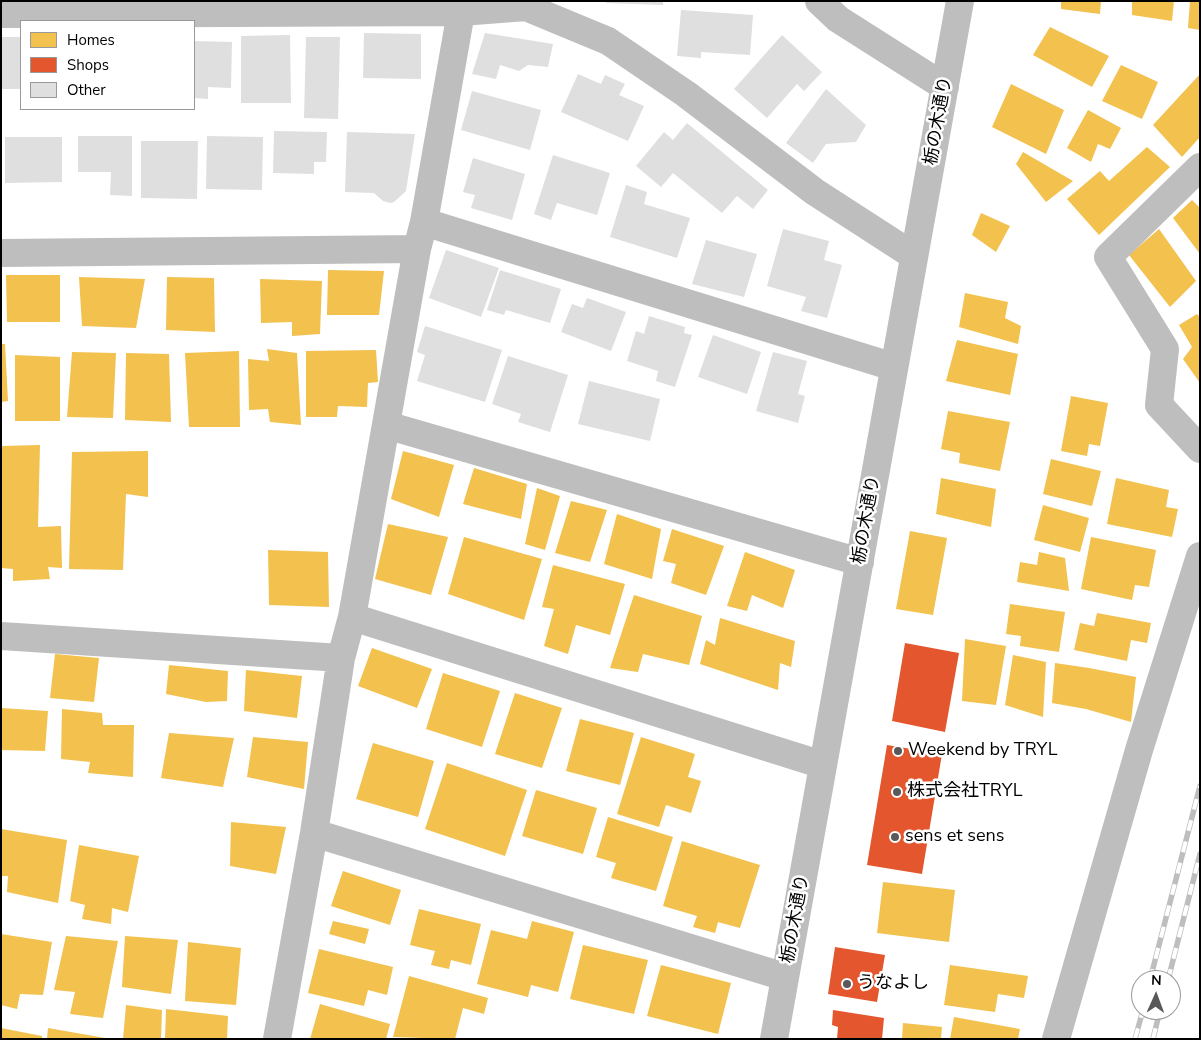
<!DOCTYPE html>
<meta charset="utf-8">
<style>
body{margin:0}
#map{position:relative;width:1201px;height:1040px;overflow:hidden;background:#fff;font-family:"Nunito Sans",sans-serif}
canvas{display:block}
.frame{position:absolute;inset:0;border:2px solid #000;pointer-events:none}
.legend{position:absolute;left:20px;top:20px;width:175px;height:90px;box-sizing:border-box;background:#fff;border:1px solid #999;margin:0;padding:6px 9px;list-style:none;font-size:15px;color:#000}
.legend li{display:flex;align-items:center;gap:10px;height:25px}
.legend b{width:25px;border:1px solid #999}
.north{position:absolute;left:1131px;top:970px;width:50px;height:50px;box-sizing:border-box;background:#fff;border:1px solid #999;border-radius:50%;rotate:2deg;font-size:14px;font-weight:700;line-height:20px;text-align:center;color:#000}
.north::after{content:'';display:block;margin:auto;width:18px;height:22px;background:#595959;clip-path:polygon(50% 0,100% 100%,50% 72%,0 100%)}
</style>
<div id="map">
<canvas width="1201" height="1040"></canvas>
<div class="frame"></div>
<ul class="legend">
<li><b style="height:14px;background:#f2c14e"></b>Homes</li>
<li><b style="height:14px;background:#e4572e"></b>Shops</li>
<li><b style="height:14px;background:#dfdfdf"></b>Other</li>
</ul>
<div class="north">N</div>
</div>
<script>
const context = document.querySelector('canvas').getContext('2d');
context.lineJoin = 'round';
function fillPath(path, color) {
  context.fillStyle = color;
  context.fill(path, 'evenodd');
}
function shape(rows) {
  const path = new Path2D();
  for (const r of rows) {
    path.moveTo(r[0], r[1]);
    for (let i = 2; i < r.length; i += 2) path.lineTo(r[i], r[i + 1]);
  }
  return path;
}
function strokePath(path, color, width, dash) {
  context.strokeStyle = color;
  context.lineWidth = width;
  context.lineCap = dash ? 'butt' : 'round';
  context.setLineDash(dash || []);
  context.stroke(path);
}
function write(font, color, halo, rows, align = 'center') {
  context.font = font + ' "Nunito Sans","Noto Sans JP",sans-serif';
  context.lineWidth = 5;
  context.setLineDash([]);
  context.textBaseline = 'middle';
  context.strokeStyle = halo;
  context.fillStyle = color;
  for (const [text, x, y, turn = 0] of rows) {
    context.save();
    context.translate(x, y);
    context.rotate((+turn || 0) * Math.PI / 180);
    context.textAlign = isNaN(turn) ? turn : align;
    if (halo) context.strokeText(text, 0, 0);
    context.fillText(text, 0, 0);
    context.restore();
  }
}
fillPath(shape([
 [1061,1,1101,1,1100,14,1061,9],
 [1132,1,1174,1,1172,21,1132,15],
 [1190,1,1200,1,1200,30,1188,28],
 [1050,27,1109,56,1092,87,1033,55],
 [1121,65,1158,82,1142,119,1102,101],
 [1200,74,1200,137,1182,157,1153,125],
 [1011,84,1064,110,1046,154,992,127],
 [1088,110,1121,128,1110,149,1098,144,1091,162,1067,148],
 [1147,147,1170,167,1099,235,1067,199,1100,171,1109,181],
 [1023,152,1073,181,1046,202,1016,164],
 [1192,200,1200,208,1200,254,1173,218],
 [981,213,1010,226,996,252,972,235],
 [1159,229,1196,281,1170,307,1129,255],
 [328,270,384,271,379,315,327,315],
 [6,275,60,275,60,322,7,322],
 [79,277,145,279,136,328,82,326],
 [167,277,214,278,215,332,166,330],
 [260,279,322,281,320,334,292,336,292,322,261,323],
 [965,293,1008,302,1005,318,1021,326,1018,344,959,327],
 [1197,314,1200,317,1200,383,1183,359,1192,347,1179,325],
 [957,340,1018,354,1010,395,946,381],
 [1,344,5,344,8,401,1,402],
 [267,349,297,353,301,425,270,422,268,409,249,410,248,359,269,361],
 [376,350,378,382,368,383,367,407,338,406,337,417,306,417,306,351],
 [239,351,240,427,189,427,185,353],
 [72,352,116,353,113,418,67,417],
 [126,353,169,354,171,422,125,420],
 [15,355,60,357,60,421,15,421],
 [1071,396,1108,403,1100,446,1089,444,1087,456,1061,451],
 [948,411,1010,422,1000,471,959,463,960,453,941,449],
 [40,445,38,527,61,526,62,568,48,567,50,579,13,581,13,569,1,568,1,446],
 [148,451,148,497,126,494,123,570,69,569,72,452],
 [403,451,454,465,439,517,391,499],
 [1051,459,1101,471,1092,506,1043,494],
 [474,468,527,484,521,519,463,504],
 [941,478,996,489,991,527,936,514],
 [1116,478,1169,490,1166,507,1178,509,1172,537,1107,524],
 [537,488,560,496,545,550,525,544],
 [571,501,607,510,590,562,555,553],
 [1043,505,1089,518,1080,552,1034,540],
 [617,514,661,529,652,579,604,564],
 [388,524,448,537,431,595,375,579],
 [672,529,724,546,706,595,671,583,676,564,663,561],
 [910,531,947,538,933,615,896,609],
 [464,537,542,559,524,620,448,594],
 [1091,537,1156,550,1149,587,1135,585,1132,600,1081,589],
 [268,550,328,552,329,607,269,605],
 [745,552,795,570,783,608,752,595,747,611,727,606],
 [1039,552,1065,558,1069,591,1017,582,1020,562,1037,565],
 [553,565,625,584,610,635,576,625,568,654,544,646,554,609,542,607],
 [634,595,702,616,689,665,643,654,638,672,610,668],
 [1010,604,1065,612,1059,652,1020,646,1021,636,1006,634],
 [1097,613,1151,623,1147,643,1131,640,1127,661,1074,650,1080,623,1094,626],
 [720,618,795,641,791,667,780,663,778,690,700,664,706,640,715,645],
 [965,639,1006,646,996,705,962,701],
 [372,648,432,669,417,708,358,686],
 [55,654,99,658,94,702,50,698],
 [1013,655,1046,662,1043,717,1005,705],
 [1055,663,1089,668,1136,677,1131,722,1086,709,1052,703],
 [169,665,228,671,227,701,206,702,166,694],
 [246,670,302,676,297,718,244,711],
 [443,673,500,691,482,747,426,729],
 [515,693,562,708,542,768,495,754],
 [1,708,48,711,45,751,1,750],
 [62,709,102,713,103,725,134,725,133,777,88,773,90,762,61,759],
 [580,719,634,733,620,785,566,771],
 [169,733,234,738,223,787,161,778],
 [253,737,308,742,304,789,247,777],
 [641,737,695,754,688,777,701,781,691,813,666,805,659,827,617,814],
 [373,743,434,761,418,817,356,799],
 [447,763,527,790,505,856,425,829],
 [536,790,597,808,583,854,522,836],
 [608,817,673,837,656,891,611,878,616,863,596,857],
 [231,822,286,827,276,874,230,866],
 [1,829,67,840,58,903,7,892,8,876,1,876],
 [682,841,760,865,740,928,718,922,715,933,693,927,697,916,663,906],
 [79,845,139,856,128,912,112,908,111,924,82,919,85,905,70,901],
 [343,871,401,890,390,925,331,906],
 [883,882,955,890,949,942,877,933],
 [419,909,481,924,471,965,451,960,449,969,431,965,435,951,410,945],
 [333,921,369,929,365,944,329,934],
 [532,921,574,932,558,992,531,985,528,997,477,984,491,930,527,939],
 [1,934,52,942,43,995,20,994,17,1009,1,1005],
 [66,936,118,941,103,1018,70,1014,75,992,54,990],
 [125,936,178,940,171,994,122,987],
 [188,942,241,948,236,1005,185,1001],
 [583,945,648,960,634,1014,570,999],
 [319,949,393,967,387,995,368,990,364,1006,308,993],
 [661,965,731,983,718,1034,647,1016],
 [950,965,1028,976,1024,998,998,994,995,1012,944,1005],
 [409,976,488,998,484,1014,463,1008,455,1039,393,1037],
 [320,1004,390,1024,386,1039,310,1039],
 [126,1005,162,1010,161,1039,123,1039],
 [166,1009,228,1016,227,1039,165,1039],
 [954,1017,1020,1029,1018,1039,950,1039],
 [903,1023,942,1027,941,1039,902,1039],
 [1,1028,42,1036,42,1039,1,1039],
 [48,1028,105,1038,104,1039,47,1039]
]), '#f2c14e');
fillPath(shape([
 [905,643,959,653,945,732,892,721],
 [887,745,942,754,922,874,867,865],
 [835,947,885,955,877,1002,828,994],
 [833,1010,884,1018,882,1039,837,1039,838,1027,832,1025]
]), '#e4572e');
fillPath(shape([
 [606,1,663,1,663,5,606,3],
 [681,10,753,15,750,55,701,52,701,58,677,56],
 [364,33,421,34,421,79,363,78],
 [485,33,553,44,548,67,528,65,519,71,500,65,496,79,472,74],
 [290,35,291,103,241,103,241,36],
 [782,35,822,72,804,91,797,84,767,118,734,89],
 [1,37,21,37,21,89,1,89],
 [306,37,340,37,338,119,304,118],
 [194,41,232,42,231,88,208,87,208,99,194,98],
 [578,74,601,84,605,75,625,84,619,95,644,106,628,141,561,112],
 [826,89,866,125,856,142,826,144,813,163,786,143],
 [472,91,541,110,530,150,461,130],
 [687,123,768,190,753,209,737,196,722,213,673,173,661,187,636,166,664,132,673,140],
 [274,131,327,132,326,162,314,162,314,174,273,173],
 [347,132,415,134,406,191,394,202,390,203,383,201,374,193,345,192],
 [78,136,132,136,132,196,110,195,111,172,78,172],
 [207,136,263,137,262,190,206,189],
 [5,137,62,137,62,182,5,183],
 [141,141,198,141,197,199,141,198],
 [553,155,610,173,597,215,557,203,551,220,534,214],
 [473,158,525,174,512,220,471,208,475,195,463,192],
 [626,185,647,192,644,204,690,218,677,258,610,237],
 [783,229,829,241,824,260,842,265,827,318,801,311,806,297,767,286],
 [706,240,757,254,744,297,692,284],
 [446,250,499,268,481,317,429,298],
 [500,270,561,289,550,323,506,310,504,315,487,310],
 [587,298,626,312,611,351,561,332,572,304,583,308],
 [649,316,685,327,684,333,692,335,675,387,656,381,658,371,627,361,636,331,644,334],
 [425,326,502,350,485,402,417,381,425,355,417,352],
 [713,335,761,352,747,394,698,377],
 [773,352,807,361,798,394,805,396,798,423,756,411],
 [508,356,568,375,550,432,518,422,521,414,492,404],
 [589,381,660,399,650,441,578,424]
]), '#dfdfdf');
strokePath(shape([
 [819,1,838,19,945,87],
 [1,14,461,12,526,7,608,41,686,94,815,192,914,256],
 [1200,167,1108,257,1165,349,1159,405,1200,449],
 [424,222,894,367],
 [1,253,417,249],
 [386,425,860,562],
 [352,617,823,765],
 [1,636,341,658],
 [314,833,785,977],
 [277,1039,314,833,341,658,352,617,417,249,424,222,461,12],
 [774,1039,960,1],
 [1056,1039,1139,750,1200,556]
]), '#bebebe', 28);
const rail = shape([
 [1150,980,1200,786],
 [1168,980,1200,854],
 [1135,1039,1143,1010],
 [1153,1039,1160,1010]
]);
strokePath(rail, '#bebebe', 5.5);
strokePath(rail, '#fff', 4, [11]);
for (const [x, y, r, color] of [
 [898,751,5,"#595959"],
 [897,792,5,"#595959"],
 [895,837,5,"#595959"],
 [847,984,5,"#595959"]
]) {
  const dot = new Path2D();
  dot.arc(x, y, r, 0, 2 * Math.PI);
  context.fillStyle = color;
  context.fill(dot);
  strokePath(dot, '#fff', 2);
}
write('18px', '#000', '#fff', [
 ["栃の木通り",939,121,-80],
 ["栃の木通り",867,520,-80],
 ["栃の木通り",796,919,-80]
]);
write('18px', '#000', '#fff', [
 ["Weekend by TRYL",908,751],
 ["株式会社TRYL",907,792],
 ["sens et sens",905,837],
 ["うなよし",857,984]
], 'left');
</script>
